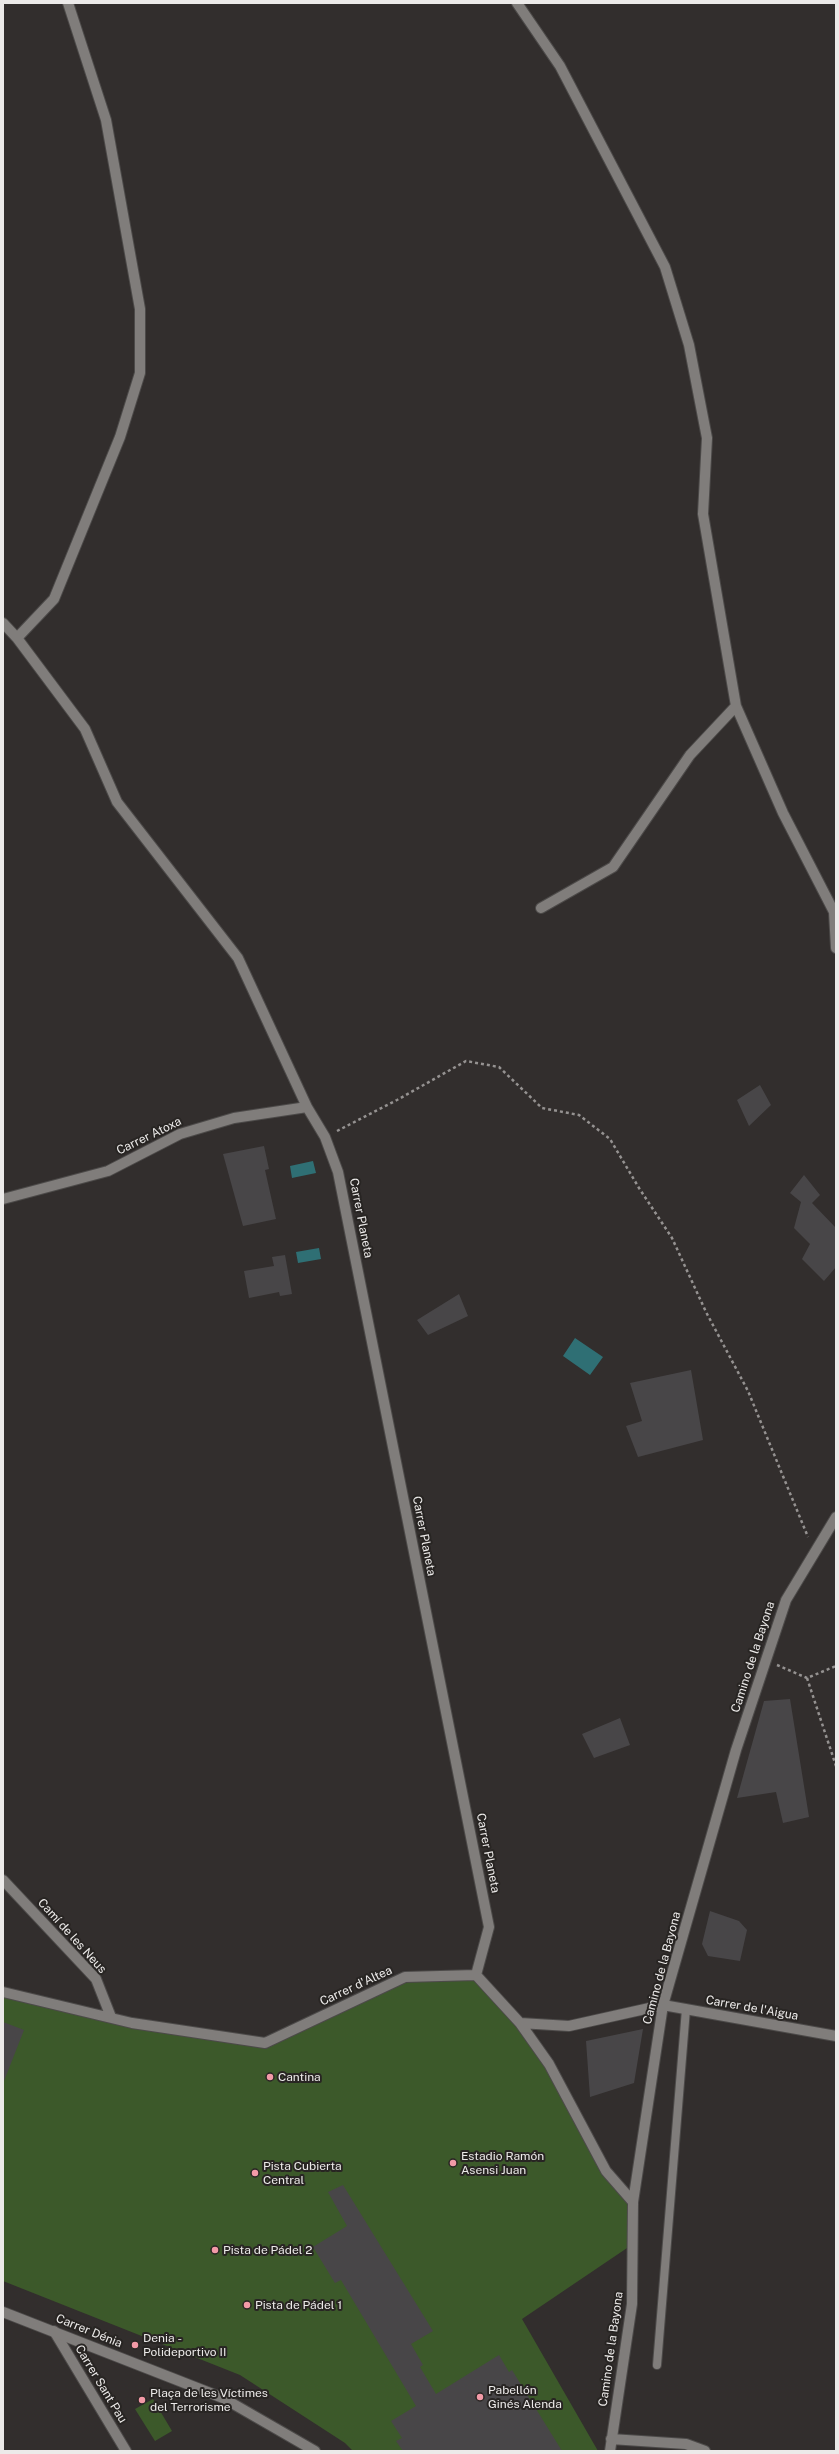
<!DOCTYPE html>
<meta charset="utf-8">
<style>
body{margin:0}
#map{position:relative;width:839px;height:2454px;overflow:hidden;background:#322e2d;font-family:"Public Sans",sans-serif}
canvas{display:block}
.frame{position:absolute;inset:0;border:4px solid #eceae9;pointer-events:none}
</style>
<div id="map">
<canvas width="839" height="2454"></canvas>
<div class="frame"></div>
</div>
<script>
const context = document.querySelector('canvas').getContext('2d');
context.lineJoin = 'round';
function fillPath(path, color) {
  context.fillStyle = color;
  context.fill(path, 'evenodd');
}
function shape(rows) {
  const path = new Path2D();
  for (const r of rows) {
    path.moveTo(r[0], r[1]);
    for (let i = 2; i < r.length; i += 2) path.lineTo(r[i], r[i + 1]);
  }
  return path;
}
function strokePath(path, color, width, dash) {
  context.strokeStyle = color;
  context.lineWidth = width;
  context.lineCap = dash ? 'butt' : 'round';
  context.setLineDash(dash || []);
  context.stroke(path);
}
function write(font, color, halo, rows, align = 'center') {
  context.font = font + ' "Public Sans",sans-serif';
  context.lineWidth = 4;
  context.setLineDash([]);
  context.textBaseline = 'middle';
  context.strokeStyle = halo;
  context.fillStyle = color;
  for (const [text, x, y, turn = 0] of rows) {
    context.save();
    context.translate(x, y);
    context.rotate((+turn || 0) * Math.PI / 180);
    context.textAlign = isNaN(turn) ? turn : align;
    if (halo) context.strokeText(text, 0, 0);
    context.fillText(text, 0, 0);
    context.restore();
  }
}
fillPath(shape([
 [476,1975,520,2023,606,2171,633,2202,633,2244,522,2319,598,2451,353,2451,345,2443,240,2375,3,2281,3,1992,111,2017,265,2043,405,1977],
 [153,2399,172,2431,155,2441,135,2409]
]), '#3c592a');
fillPath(shape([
 [313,1161,316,1173,292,1178,290,1166],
 [319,1248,321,1259,298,1263,296,1252],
 [575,1338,603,1357,590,1375,563,1356]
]), '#2f6f74');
fillPath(shape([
 [760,1085,771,1105,749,1126,737,1100],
 [264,1146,269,1169,265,1170,276,1219,243,1226,223,1154],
 [804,1175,820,1195,812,1203,836,1228,836,1267,824,1281,802,1259,810,1244,794,1228,801,1202,790,1193],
 [285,1255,292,1294,280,1296,279,1292,249,1298,244,1271,274,1266,272,1257],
 [459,1294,468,1316,428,1335,417,1320],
 [691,1370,703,1440,638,1457,626,1426,642,1421,630,1383],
 [790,1699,809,1817,783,1823,776,1792,737,1798,764,1701],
 [620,1718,630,1745,594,1758,582,1734],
 [710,1911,739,1921,747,1930,740,1961,708,1956,702,1944],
 [3,2022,24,2030,4,2081,3,2080],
 [643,2029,634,2083,590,2097,586,2041],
 [343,2185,433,2331,411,2344,423,2365,420,2367,436,2394,499,2355,509,2372,512,2370,562,2451,403,2451,396,2441,402,2438,391,2421,416,2406,341,2280,335,2283,313,2247,347,2226,328,2192]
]), '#484648');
const lane = shape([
 [657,2365,686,2009]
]);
const street = shape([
 [68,3,106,120,140,309,140,373,120,437,54,599,17,638,85,729,117,802,238,958,307,1107,325,1137,338,1172,489,1927,476,1975],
 [517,3,560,66,665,267,689,345,707,438,703,514,736,706,783,813,834,912,836,948],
 [3,623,17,638],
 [541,908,613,867,690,755,736,706],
 [3,1199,108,1171,180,1134,234,1118,307,1107],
 [3,1880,96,1979,111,2017],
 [3,1992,132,2023,265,2043,405,1977,476,1975,520,2023,549,2064,606,2171,633,2202],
 [520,2023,569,2026,663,2005,836,2036],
 [54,2331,126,2451],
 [611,2439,686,2444,705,2451],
 [610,2451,632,2304,633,2202,663,2005,736,1750,786,1600,836,1517]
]);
const secondary = shape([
 [3,2312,223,2398,315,2451]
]);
strokePath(lane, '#4c4a49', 10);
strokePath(street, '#4c4a49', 12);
strokePath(secondary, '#4c4a49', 12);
strokePath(shape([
 [337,1131,397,1100,466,1061,499,1067,542,1108,579,1115,610,1139,639,1188,672,1238,706,1312,748,1391,808,1537],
 [777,1665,807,1678,836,1666],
 [807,1678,836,1766]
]), '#959291', 2.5, [3, 3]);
strokePath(lane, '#807d7b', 8);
strokePath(street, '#807d7b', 10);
strokePath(secondary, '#807d7b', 10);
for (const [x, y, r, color] of [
 [270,2077,4,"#f39aa7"],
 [453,2163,4,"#f39aa7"],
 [255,2173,4,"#f39aa7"],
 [215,2250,4,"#f39aa7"],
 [247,2305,4,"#f39aa7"],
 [135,2345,4,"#f39aa7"],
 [480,2397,4,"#f39aa7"],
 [142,2400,4,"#f39aa7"]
]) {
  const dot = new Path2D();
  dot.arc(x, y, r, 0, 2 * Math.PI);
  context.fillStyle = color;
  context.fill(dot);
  strokePath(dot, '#282523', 1.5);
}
write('12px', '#eceae9', '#282523', [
 ["Carrer Atoxa",149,1136,-26],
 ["Carrer Planeta",361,1218,79],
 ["Carrer Planeta",424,1536,79],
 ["Camino de la Bayona",753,1657,-72],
 ["Carrer Planeta",488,1853,79],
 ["Camí de les Neus",72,1936,48],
 ["Camino de la Bayona",662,1968,-75],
 ["Carrer d'Altea",356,1986,-25],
 ["Carrer de l'Aigua",752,2008,10],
 ["Carrer Dénia",89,2331,22],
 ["Camino de la Bayona",611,2349,-82],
 ["Carrer Sant Pau",101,2384,59]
]);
write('12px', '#eceae9', '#282523', [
 ["Cantina",278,2077],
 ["Estadio Ramón",461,2156],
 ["Asensi Juan",461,2170],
 ["Pista Cubierta",263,2166],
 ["Central",263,2180],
 ["Pista de Pádel 2",223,2250],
 ["Pista de Pádel 1",255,2305],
 ["Denia -",143,2338],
 ["Polideportivo II",143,2352],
 ["Pabellón",488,2390],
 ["Ginés Alenda",488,2404],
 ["Plaça de les Víctimes",150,2393],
 ["del Terrorisme",150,2407]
], 'left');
</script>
